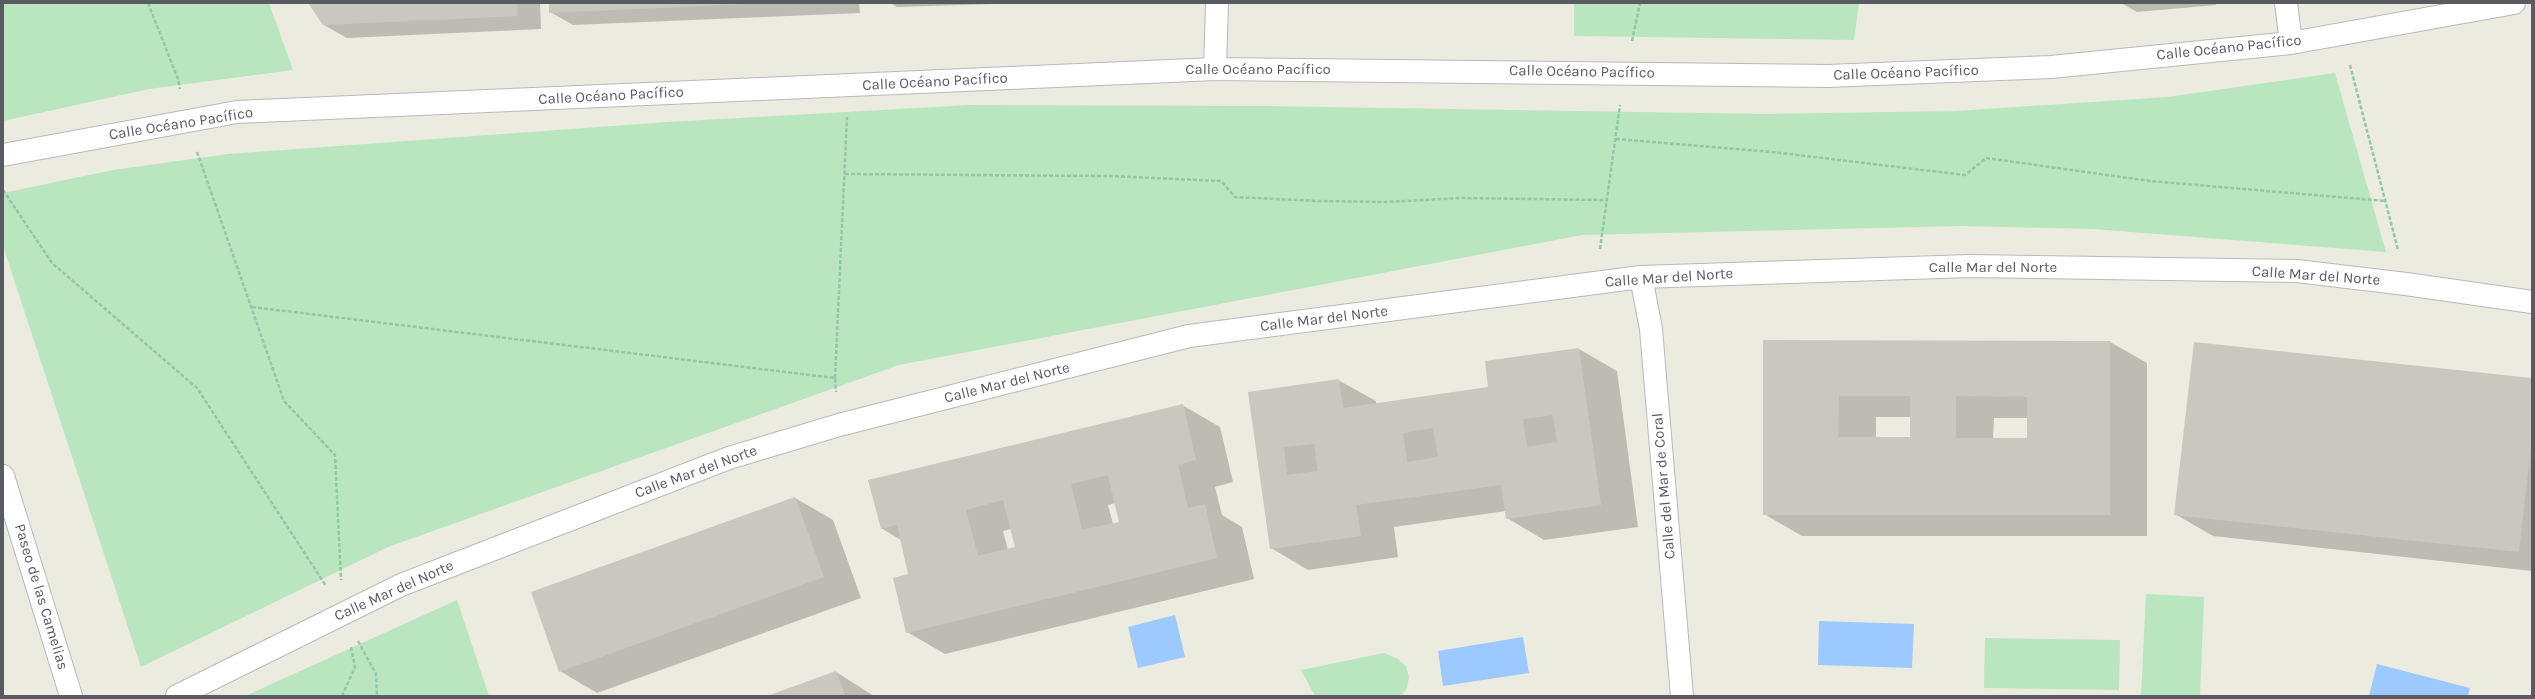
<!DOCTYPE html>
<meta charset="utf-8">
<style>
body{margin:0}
#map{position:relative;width:2535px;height:699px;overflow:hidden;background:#ecebdf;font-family:Karla,sans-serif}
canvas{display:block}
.frame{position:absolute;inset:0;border:4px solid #585b61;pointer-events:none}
</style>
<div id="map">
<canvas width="2535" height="699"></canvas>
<div class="frame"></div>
</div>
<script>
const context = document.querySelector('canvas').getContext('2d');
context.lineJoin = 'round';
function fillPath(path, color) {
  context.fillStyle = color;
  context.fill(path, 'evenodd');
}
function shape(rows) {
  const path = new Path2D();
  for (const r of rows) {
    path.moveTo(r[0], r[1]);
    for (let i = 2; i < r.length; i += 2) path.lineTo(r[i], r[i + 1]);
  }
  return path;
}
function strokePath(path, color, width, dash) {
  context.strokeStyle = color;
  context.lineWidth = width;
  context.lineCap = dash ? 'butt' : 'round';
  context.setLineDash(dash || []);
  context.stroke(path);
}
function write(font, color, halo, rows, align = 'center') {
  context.font = font + ' Karla,sans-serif';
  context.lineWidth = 3;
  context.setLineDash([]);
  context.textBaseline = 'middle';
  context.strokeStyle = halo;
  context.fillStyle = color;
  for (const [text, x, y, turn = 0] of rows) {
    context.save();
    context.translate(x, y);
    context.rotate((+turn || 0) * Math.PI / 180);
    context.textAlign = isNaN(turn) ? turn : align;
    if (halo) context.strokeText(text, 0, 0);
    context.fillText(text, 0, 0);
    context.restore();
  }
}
fillPath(shape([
 [3,3,269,3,293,70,149,89,3,121],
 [1574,3,1859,3,1854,40,1574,36],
 [2335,73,2386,252,2093,229,1961,226,1582,235,899,365,388,547,141,667,3,246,3,193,113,170,228,154,667,122,970,105,1264,106,1763,114,1955,111,2168,97],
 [2146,594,2204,597,2200,696,2141,696],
 [457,600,489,696,245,696],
 [1985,638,2120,640,2119,690,1984,688],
 [1384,653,1398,659,1406,666,1409,677,1407,688,1401,696,1315,696,1301,670]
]), '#b9e6be');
fillPath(shape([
 [1175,615,1185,657,1138,668,1128,627],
 [1819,621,1914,624,1912,668,1818,665],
 [1523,637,1529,673,1443,686,1438,651],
 [2377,664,2470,688,2468,696,2369,696]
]), '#9cc9ff');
fillPath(shape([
 [309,3,540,3,541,29,347,38,324,25],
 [550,3,859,3,860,13,573,25,550,12],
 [890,3,1025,3,897,7],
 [2121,3,2216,3,2216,5,2137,12],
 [1764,341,2110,342,2147,363,2147,536,1802,536,1764,514],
 [1876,417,1911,417,1911,438,1876,438],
 [1994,418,2028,418,2028,439,1993,439],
 [1579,349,1617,371,1638,527,1544,540,1507,518,1506,511,1394,527,1398,557,1308,570,1271,548,1249,393,1338,380,1376,401,1376,404,1490,388],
 [2532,379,2532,571,2213,536,2175,514],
 [1182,405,1220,427,1233,482,1215,487,1222,515,1242,527,1254,579,945,654,907,632,910,575,901,540,881,528],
 [1116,503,1121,522,1113,524,1108,505],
 [1011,529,1016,548,1008,550,1003,531],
 [795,498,833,520,861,598,597,693,560,671],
 [836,672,874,696,770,696]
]), '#0003');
fillPath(shape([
 [308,3,517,3,518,16,323,25],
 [549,3,743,3,743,4,549,13],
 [1763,340,2110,341,2110,515,1763,515],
 [1839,396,1910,396,1910,437,1838,437],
 [1956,396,2027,397,2027,438,1956,438],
 [2194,342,2532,378,2532,436,2519,552,2174,515],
 [1579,348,1601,505,1506,519,1501,485,1356,505,1361,536,1270,549,1248,392,1339,379,1343,408,1488,387,1485,361],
 [1553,415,1557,442,1527,447,1523,419],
 [1433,428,1438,457,1407,462,1403,433],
 [1314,444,1318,471,1287,475,1284,447],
 [1183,404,1196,460,1178,465,1188,508,1205,504,1217,558,906,633,893,578,908,574,897,525,881,529,868,480],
 [1108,475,1119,522,1082,530,1071,484],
 [1003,500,1015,547,978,556,966,510],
 [795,497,824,577,559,672,531,592],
 [836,671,845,695,767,696]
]), '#c9c8be');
const minor = shape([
 [2286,3,2291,43],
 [1215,69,1217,3],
 [3,155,237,112,1215,69,1828,76,2051,67,2291,43,2514,3],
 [1641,277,1651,329,1682,696],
 [3,476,71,696],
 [177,696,401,585,729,458,839,425,1189,336,1641,277,1970,266,2297,271,2406,284,2532,302]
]);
strokePath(minor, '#b7b9bf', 24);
strokePath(shape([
 [148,3,178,79,180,89],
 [1632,41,1640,3],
 [2350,65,2398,250],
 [1616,139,1772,152,1965,175,1986,158,2150,181,2385,201],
 [197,152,284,401,335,455,341,580],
 [845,174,1108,176,1221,181,1235,197,1318,201,1386,202,1461,198,1608,200],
 [3,190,52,263,197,388,326,586],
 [1600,249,1620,105],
 [252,307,835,378,836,392],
 [835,378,847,117],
 [358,641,376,674,377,696],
 [342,696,355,667,351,647]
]), '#92c7a7', 2.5, [4, 2]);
strokePath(minor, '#fff', 22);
write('15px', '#585b61', '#fff', [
 ["Calle Océano Pacífico",2229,48,-6],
 ["Calle Océano Pacífico",1258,70],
 ["Calle Océano Pacífico",1582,72,1],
 ["Calle Océano Pacífico",1906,73,-2],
 ["Calle Océano Pacífico",935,82,-3],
 ["Calle Océano Pacífico",611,96,-3],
 ["Calle Océano Pacífico",181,124,-9],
 ["Calle Mar del Norte",1993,268],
 ["Calle Mar del Norte",2316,276,4],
 ["Calle Mar del Norte",1669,278,-4],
 ["Calle Mar del Norte",1324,319,-7],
 ["Calle Mar del Norte",1007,383,-14],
 ["Calle Mar del Norte",696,472,-20],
 ["Calle del Mar de Coral",1664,486,-95],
 ["Calle Mar del Norte",394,591,-24],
 ["Paseo de las Camelias",41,597,73]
]);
</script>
